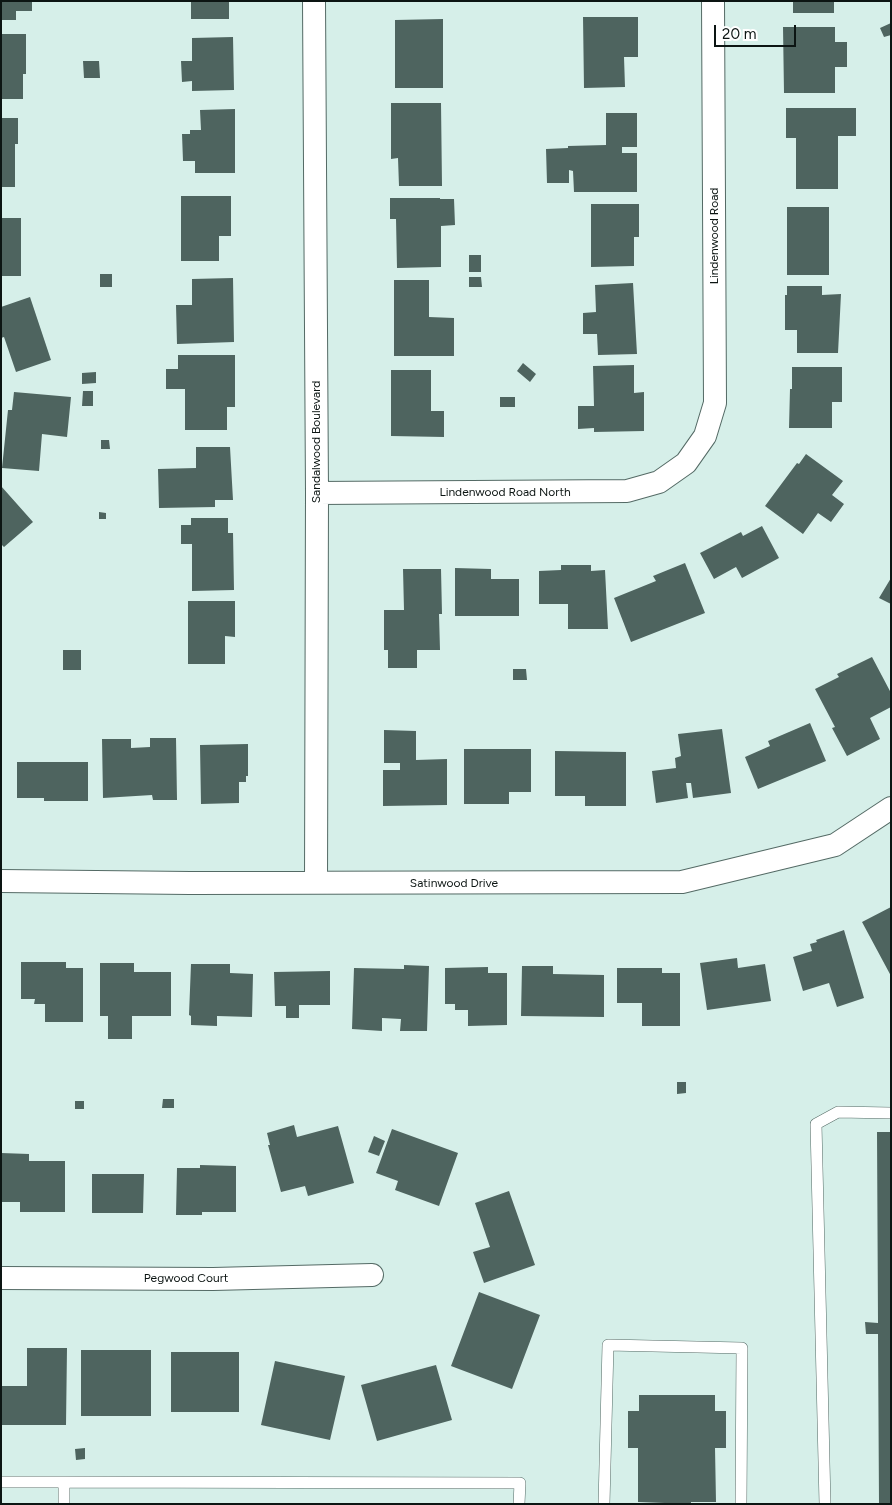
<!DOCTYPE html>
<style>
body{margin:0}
#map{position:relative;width:892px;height:1505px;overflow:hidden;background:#d6efe9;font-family:Figtree,sans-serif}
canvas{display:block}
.frame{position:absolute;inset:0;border:2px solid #0c1513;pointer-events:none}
.scale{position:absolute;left:714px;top:25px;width:82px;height:22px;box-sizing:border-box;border:2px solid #0c1513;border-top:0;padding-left:6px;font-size:15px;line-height:18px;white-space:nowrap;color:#0c1513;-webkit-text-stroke:4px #fff;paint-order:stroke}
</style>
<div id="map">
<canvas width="892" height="1505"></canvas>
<div class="frame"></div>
<div class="scale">20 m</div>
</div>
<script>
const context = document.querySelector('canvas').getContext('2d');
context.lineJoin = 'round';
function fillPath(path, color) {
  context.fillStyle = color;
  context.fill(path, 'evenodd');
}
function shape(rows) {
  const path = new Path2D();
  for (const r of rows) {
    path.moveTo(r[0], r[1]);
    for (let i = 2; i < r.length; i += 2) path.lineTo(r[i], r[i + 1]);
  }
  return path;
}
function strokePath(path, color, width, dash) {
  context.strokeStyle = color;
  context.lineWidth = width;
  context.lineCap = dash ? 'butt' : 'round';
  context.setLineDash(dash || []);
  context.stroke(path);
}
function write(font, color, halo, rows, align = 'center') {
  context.font = font + ' Figtree,sans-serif';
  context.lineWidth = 5;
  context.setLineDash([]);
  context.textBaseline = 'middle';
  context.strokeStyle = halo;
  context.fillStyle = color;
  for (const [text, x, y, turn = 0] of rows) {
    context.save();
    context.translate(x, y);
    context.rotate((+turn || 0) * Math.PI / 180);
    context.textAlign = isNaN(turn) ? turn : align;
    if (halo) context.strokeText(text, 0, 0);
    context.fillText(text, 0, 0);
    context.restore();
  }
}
fillPath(shape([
 [1,1,32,1,32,11,16,11,16,20,1,20],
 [191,1,229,1,229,19,191,19],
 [793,1,834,1,834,13,793,13],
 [583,17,638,17,638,57,624,57,625,87,584,88],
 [443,19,443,88,395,88,395,20],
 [891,23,891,35,884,37,880,28],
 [783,27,835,27,835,42,847,42,847,67,835,67,835,93,784,93],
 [1,34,26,34,26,74,23,74,23,99,1,99],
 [233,37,234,90,192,91,192,81,182,82,181,61,192,61,192,38],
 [83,61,99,61,100,78,84,78],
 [391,103,441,103,442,186,399,186,398,158,391,159],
 [786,108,856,108,856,136,838,136,838,189,796,189,796,138,786,138],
 [235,109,235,173,195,173,195,161,183,161,182,134,190,134,190,130,201,130,200,110],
 [606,113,637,113,637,147,622,147,622,153,637,153,637,192,574,192,573,171,569,170,569,183,547,183,546,149,568,148,568,146,606,145],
 [1,118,18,118,18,144,15,144,15,187,1,187],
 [181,196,231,196,231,236,219,236,219,261,181,261],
 [390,198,440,198,440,199,454,199,455,225,441,226,441,267,397,268,396,219,390,219],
 [591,204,639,204,639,237,634,237,634,266,591,267],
 [787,207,829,207,829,275,787,275],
 [1,218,21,218,21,276,1,276],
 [469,255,481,255,481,272,469,272],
 [100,274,112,274,112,287,100,287],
 [469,277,481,277,482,287,469,287],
 [233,278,234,342,177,344,176,305,192,305,192,279],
 [394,280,429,280,429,317,454,318,454,356,394,356],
 [633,283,637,354,598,355,597,334,583,334,583,313,596,312,595,285],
 [787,286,822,286,822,295,841,294,838,353,797,353,797,330,785,330,785,295,787,295],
 [30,297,51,360,16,372,4,337,1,338,1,307],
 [178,355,235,355,235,407,227,407,227,430,185,430,185,389,166,389,166,369,178,369],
 [523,363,536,374,530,382,517,371],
 [634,365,634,393,644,392,644,431,594,432,594,428,578,429,578,406,594,406,593,366],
 [792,367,842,367,842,402,832,402,832,428,789,428,790,389,792,389],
 [391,370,431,370,431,411,444,411,444,437,391,436],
 [96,372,96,383,82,384,82,373],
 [83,391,93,391,93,406,82,406],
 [14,392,71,397,67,437,42,434,39,471,2,468,8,410,12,410],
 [500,397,515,397,515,407,500,407],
 [101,440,109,440,110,449,101,449],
 [196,447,230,447,233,500,215,500,215,507,159,508,158,469,196,468],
 [806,454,843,481,832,495,844,504,831,522,818,513,803,534,765,506,797,463,799,464],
 [1,486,33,522,4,547,1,544],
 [99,512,106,513,106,519,99,519],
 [191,518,228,518,228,533,233,533,234,590,192,591,192,544,181,544,181,525,191,525],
 [762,526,779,558,742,578,736,567,714,579,700,553,741,532,743,536],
 [685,563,705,613,631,642,614,598,656,581,653,576],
 [561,565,591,565,591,571,605,570,608,629,568,629,568,604,539,604,539,571,561,570],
 [455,568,491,569,491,579,519,579,519,616,455,616],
 [403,569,441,569,442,614,439,614,440,650,417,650,417,668,388,668,388,650,384,650,384,610,404,610],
 [891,578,891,604,879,598],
 [188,601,235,601,235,637,225,636,225,664,188,664],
 [63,650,81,650,81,670,63,670],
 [872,657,891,693,891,707,870,718,880,739,847,756,832,728,835,727,815,689,839,677,837,674],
 [513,669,526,669,527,680,513,680],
 [810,723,826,761,758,789,745,757,770,746,768,741],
 [722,729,731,793,693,798,691,783,686,783,688,798,656,803,652,771,676,768,675,758,681,756,678,734],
 [384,730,416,731,416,760,447,759,447,805,383,806,383,770,400,770,400,763,384,763],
 [150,738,176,738,177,800,153,800,152,795,103,798,102,739,131,739,131,748,150,747],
 [248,744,248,776,246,776,246,782,239,782,239,803,201,804,200,745],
 [464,749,531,749,531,792,509,792,509,804,464,804],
 [555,751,626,752,626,806,585,806,585,796,555,796],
 [17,762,88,762,88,801,44,801,44,798,17,798],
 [891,907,891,976,862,922],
 [844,930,864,998,837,1007,829,983,803,991,793,957,812,951,810,944,817,942,816,940],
 [737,958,738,968,765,964,771,1001,707,1010,700,963],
 [21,962,66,962,66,968,83,968,83,1022,45,1022,45,1004,34,1004,35,999,21,999],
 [100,963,134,963,134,972,171,972,171,1016,132,1016,132,1039,108,1039,108,1016,100,1016],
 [191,964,230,964,230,973,253,974,252,1017,217,1016,217,1026,191,1025,191,1016,189,1015],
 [404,965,429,966,427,1031,400,1031,401,1019,382,1018,382,1031,352,1029,354,968,404,969],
 [522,966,553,966,553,974,604,975,604,1017,521,1016],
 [488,967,488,973,507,973,507,1025,468,1026,468,1010,455,1010,455,1004,445,1004,445,968],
 [617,968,662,968,662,973,680,973,680,1026,642,1026,642,1003,617,1003],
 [330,971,330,1005,299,1005,299,1018,286,1018,286,1006,275,1006,274,972],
 [677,1082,686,1082,686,1093,677,1094],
 [163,1099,174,1099,174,1108,162,1108],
 [75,1101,84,1101,84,1109,75,1109],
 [294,1125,297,1137,338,1126,354,1183,308,1196,305,1186,281,1192,268,1145,270,1145,267,1133],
 [392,1129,458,1153,439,1206,395,1190,398,1181,376,1173],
 [877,1132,891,1132,891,1504,879,1504,878,1334,866,1334,865,1322,878,1323],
 [374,1136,385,1141,379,1156,368,1152],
 [1,1153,29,1154,29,1161,65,1161,65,1212,20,1212,20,1202,1,1202],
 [200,1165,236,1166,236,1212,202,1212,202,1215,176,1215,177,1168,200,1168],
 [92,1174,144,1174,143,1213,92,1213],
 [509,1191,535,1265,484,1283,473,1252,490,1247,475,1203],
 [479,1292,540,1315,512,1389,451,1366],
 [27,1348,67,1348,66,1425,1,1425,1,1386,27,1386],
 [81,1350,151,1350,151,1416,81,1416],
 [171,1352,239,1352,239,1412,171,1412],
 [275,1361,345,1376,330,1440,261,1425],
 [436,1365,452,1420,377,1441,361,1385],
 [639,1395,715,1395,715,1411,726,1411,726,1448,715,1448,716,1502,691,1502,691,1504,638,1502,638,1448,628,1448,628,1411,639,1411],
 [85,1448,85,1459,76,1460,75,1449]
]), '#4e645f');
const service = shape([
 [1,1482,64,1482],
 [64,1504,64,1482,520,1483,519,1504],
 [604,1504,608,1345,742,1348,741,1504],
 [825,1504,816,1124,838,1112,891,1113]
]);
const minor = shape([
 [314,1,317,493,316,882],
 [317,493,627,491,659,482,686,463,705,436,715,403,713,1],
 [1,881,190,883,682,882,835,845,891,808],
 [1,1278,213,1279,372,1275]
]);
strokePath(service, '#546a65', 12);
strokePath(minor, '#546a65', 24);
strokePath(service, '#fff', 11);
strokePath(minor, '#fff', 22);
write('12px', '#0c1513', '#fff', [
 ["Lindenwood Road",714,236,-90],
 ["Sandalwood Boulevard",316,442,-90],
 ["Lindenwood Road North",505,492],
 ["Satinwood Drive",454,883],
 ["Pegwood Court",186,1278]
]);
</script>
